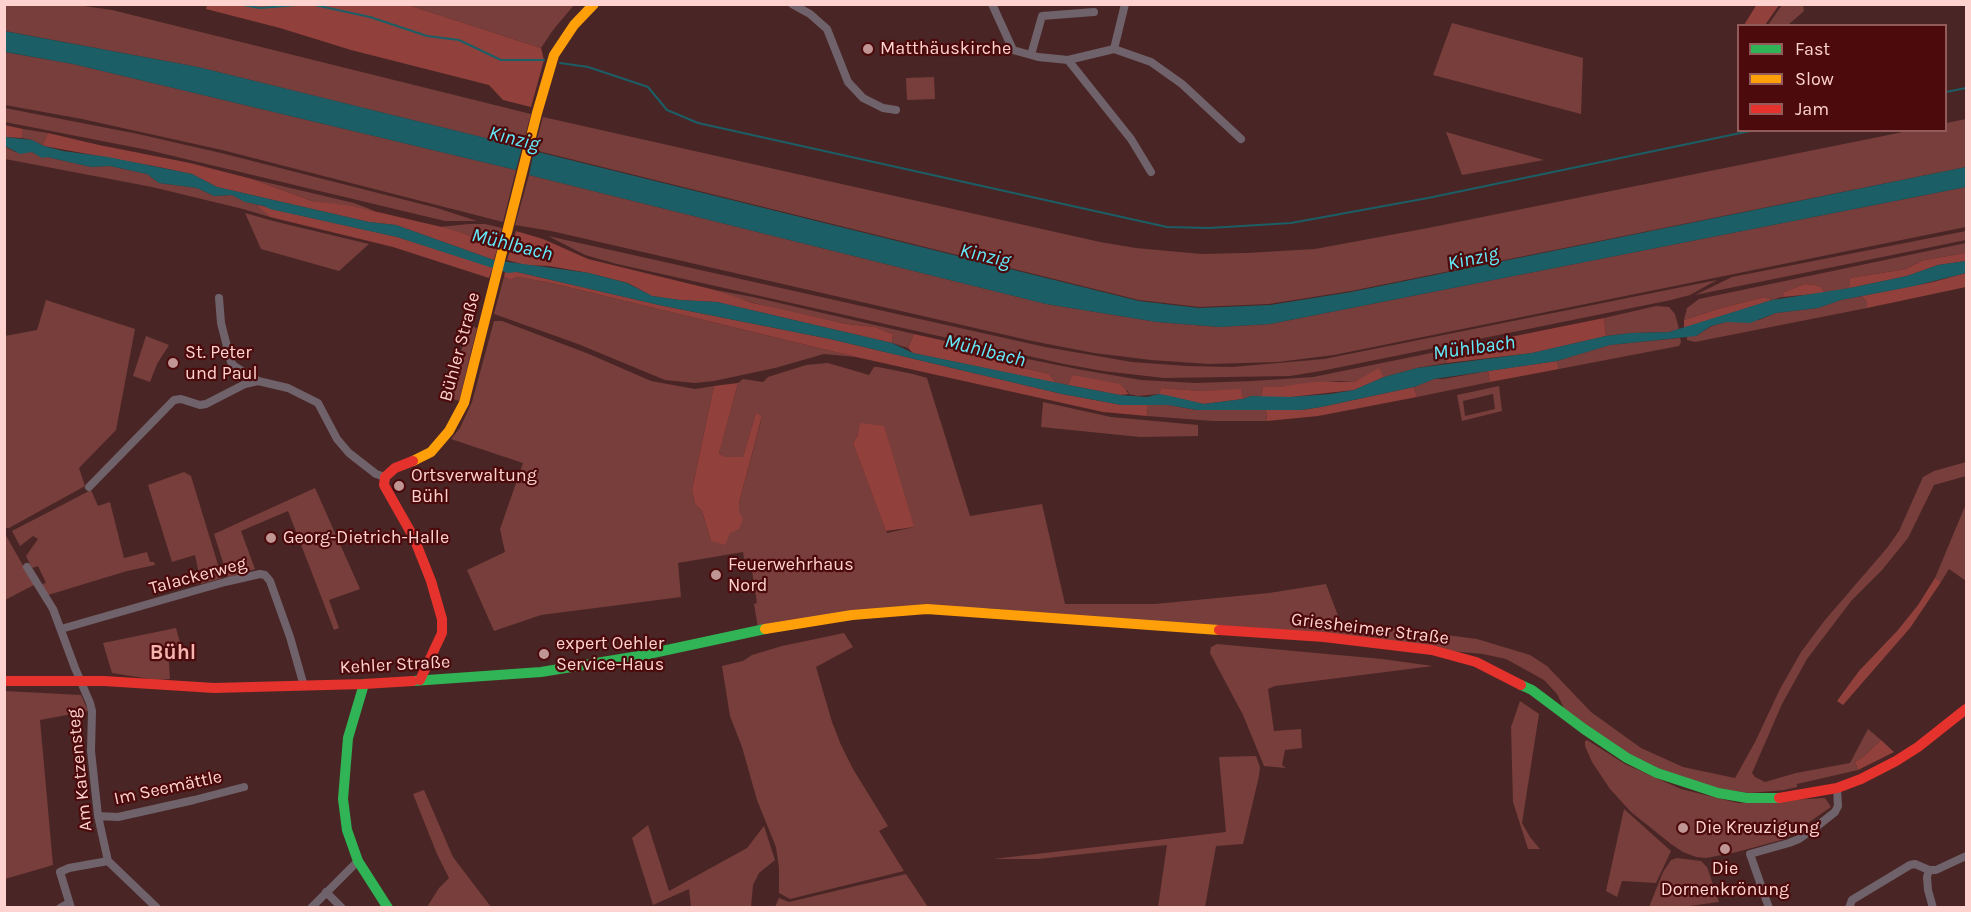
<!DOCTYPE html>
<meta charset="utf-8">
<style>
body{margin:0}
#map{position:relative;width:1971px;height:912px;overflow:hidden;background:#492625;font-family:Karla,sans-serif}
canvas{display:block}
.frame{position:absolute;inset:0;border:6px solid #fed3cf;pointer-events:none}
.legend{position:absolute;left:1737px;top:24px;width:210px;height:108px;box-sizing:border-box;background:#4c0a0c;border:2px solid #935a5a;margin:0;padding:8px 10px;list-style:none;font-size:18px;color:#fed3cf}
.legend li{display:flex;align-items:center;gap:12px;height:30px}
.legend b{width:30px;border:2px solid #935a5a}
</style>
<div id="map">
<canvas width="1971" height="912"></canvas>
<div class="frame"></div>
<ul class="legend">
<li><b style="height:8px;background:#30b455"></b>Fast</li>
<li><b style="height:8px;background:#ff9f0a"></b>Slow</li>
<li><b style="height:8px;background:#e5322d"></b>Jam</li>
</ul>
</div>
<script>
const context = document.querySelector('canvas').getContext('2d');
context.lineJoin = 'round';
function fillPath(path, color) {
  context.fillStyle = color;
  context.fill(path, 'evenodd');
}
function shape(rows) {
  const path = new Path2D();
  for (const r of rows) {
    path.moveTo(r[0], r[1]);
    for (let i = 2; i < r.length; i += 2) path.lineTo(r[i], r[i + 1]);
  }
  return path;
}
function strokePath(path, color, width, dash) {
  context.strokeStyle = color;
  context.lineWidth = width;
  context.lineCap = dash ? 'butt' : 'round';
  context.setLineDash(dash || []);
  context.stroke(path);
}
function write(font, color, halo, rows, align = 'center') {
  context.font = font + ' Karla,sans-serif';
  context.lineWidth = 4.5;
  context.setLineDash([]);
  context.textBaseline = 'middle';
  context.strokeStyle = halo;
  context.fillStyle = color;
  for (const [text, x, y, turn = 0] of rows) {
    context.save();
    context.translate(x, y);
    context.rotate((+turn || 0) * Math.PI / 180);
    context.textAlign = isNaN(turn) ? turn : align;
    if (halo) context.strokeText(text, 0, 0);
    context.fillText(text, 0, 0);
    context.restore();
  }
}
fillPath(shape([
 [4,5,77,5,112,10,531,114,522,147,198,67,5,31],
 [408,5,574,5,553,30,541,48],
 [1782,5,1803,5,1804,11,1788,25,1768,25],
 [1452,23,1583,58,1581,114,1433,75],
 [4,52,73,64,516,170,503,222,222,150,82,119,5,105],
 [934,77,935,99,907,100,906,78],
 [5,108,138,134,221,153,437,208,477,221,445,221,148,150,5,122],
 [543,117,1100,242,1136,248,1201,254,1246,253,1315,249,1428,228,1908,131,1946,130,1946,123,1966,119,1966,167,1351,291,1269,304,1199,307,1139,300,534,150],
 [23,129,48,133,43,144,44,146,32,140,22,138],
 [1446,132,1544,160,1462,175],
 [4,146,15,152,32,152,42,157,47,157,91,167,110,166,147,174,159,183,197,188,214,196,232,195,246,202,259,205,259,208,270,217,243,209,152,187,5,159],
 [529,175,1046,304,1157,322,1220,327,1270,324,1966,187,1966,227,1334,355,1278,362,1209,364,1151,360,1094,353,1032,341,551,231,515,225],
 [252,179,354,203,375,211,312,201],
 [245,213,277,222,369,244,339,271,261,249],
 [469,224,485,224,502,228,497,249,468,235,439,227],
 [1966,231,1966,240,1695,295,1732,277],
 [548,236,1045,347,1132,362,1187,366,1232,367,1324,359,1717,280,1690,295,1671,300,1321,371,1290,376,1164,378,1103,371,1064,364,617,264,585,255],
 [1966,243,1966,253,1924,260,1906,269,1850,278,1850,288,1825,293,1821,287,1815,285,1805,284,1784,292,1782,297,1772,300,1764,297,1718,309,1684,320,1687,308,1699,299],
 [504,277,511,280,517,277,551,283,856,357,824,354,775,368,714,381,695,383,665,380,578,344,494,314],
 [715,290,753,297,914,334,908,348,892,343,893,334,875,327,848,324,776,309,729,296],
 [1862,296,1867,302,1867,308,1695,342,1687,340,1687,336,1696,336,1712,326,1726,322,1759,320,1776,313,1818,308,1841,300],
 [46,300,135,329,116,430,79,468,85,486,9,528,5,528,5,336,37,330],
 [1656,306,1669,307,1675,314,1679,329,1669,332,1631,333,1606,336,1604,318],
 [494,321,502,321,589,354,651,381,695,389,714,386,692,490,695,504,702,511,711,541,739,512,739,503,762,417,756,414,743,457,723,457,719,452,738,383,743,379,763,382,768,377,806,365,828,363,869,375,874,367,878,367,913,374,927,378,970,516,1042,504,1065,604,1155,604,1269,593,1326,584,1340,621,1477,639,1530,655,1547,666,1591,712,1641,748,1683,767,1735,778,1755,742,1780,689,1801,652,1825,620,1887,548,1899,531,1923,477,1934,471,1966,462,1966,476,1934,485,1908,538,1882,570,1852,600,1807,659,1782,704,1752,773,1755,777,1765,782,1796,773,1850,763,1868,729,1881,740,1864,756,1855,762,1858,770,1797,784,1797,787,1784,790,1750,793,1707,787,1680,779,1622,751,1565,710,1557,694,1544,680,1506,659,1483,654,987,608,758,628,754,604,757,603,750,558,744,559,743,552,678,563,681,597,541,615,494,631,467,570,505,552,500,529,523,463,451,439,460,428,472,402],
 [858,435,914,527,887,533,853,443],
 [467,325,477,328,459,401,451,398],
 [146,336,169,345,157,364,150,382,133,376],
 [1680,338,1681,342,1679,346,1559,369,1557,361,1609,345],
 [1446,350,1447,363,1417,368,1384,377,1379,369,1354,382,1339,381,1277,387,1263,387,1261,397,1251,396,1243,399,1241,390,1201,391,1161,388,1159,394,1138,396,1129,394,1128,391,1072,375,1068,385,1056,383,1049,374,1002,363,998,353,1082,370,1141,380,1196,383,1253,381,1313,377],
 [1488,371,1490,382,1417,397,1414,387,1434,379,1443,379],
 [1499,386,1502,411,1462,421,1457,395],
 [1493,394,1495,409,1465,416,1463,401],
 [1043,402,1111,417,1198,425,1198,436,1140,437,1041,427],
 [1148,404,1168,405,1197,410,1266,410,1267,421,1213,421,1147,416],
 [184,472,191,476,222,578,201,584,195,555,172,562,148,485],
 [315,488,360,589,329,600,339,628,334,630,288,511,241,531,255,569,228,578,214,534],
 [91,490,98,506,110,502,124,558,147,552,150,562,154,562,155,565,127,571,48,595,42,584,46,583,38,566,32,568,26,556,38,539,33,536,20,546,12,531],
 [1966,504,1966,581,1949,569,1941,582,1935,578],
 [4,532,34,585,5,600,4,600],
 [176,628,181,646,168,648,170,679,156,680,112,673,103,643],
 [844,633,853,647,816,667,832,722,841,745,853,769,888,826,879,831,904,871,790,899,779,893,779,868,776,847,757,800,742,747,730,716,722,666,743,661,752,655,782,646],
 [1217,644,1382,659,1433,666,1275,686,1268,689,1274,731,1301,729,1302,748,1285,750,1282,765,1286,768,1264,766,1243,715,1210,653,1211,647],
 [5,691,81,695,88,711,40,720,53,865,5,879],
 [1520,701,1539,714,1522,823,1530,837,1540,849,1528,849,1513,802,1511,727],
 [1587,740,1625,764,1681,789,1738,803,1825,798,1831,807,1785,839,1737,852,1706,858,1696,857,1683,852,1671,844,1631,812,1610,789,1592,762,1585,746,1585,741],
 [1256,756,1260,767,1259,776,1243,844,1216,846,1205,907,1158,907,1167,845,1038,859,993,859,1226,832,1219,757],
 [424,790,453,857,491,907,427,907,439,888,449,878,437,854,413,794],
 [1624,809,1671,851,1656,883,1622,881,1617,897,1606,891],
 [648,825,669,891,747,848,764,826,775,860,759,873,753,885,751,907,691,907,689,889,653,905,632,838],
 [1677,858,1701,861,1707,867,1719,902,1682,907,1649,907,1663,872,1671,860],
 [906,874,928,907,775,907,779,898,789,902]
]), '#773e3b');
fillPath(shape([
 [1757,4,1779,5,1765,25,1744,25],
 [207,5,408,5,541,48,544,60,531,107,503,100,489,85,351,50,280,28,206,9],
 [4,125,23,129,22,138,5,137],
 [48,133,99,145,190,163,252,179,312,201,352,206,446,228,468,235,497,249,494,260,396,225,369,222,217,187,192,174,159,167,44,146,43,144],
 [259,205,280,211,397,237,493,267,489,278,393,247,270,217,259,208],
 [516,231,543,239,588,259,715,290,753,303,847,324,875,327,893,334,892,343,717,302,680,300,652,296,628,283,589,273,549,266,525,265,507,260],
 [1966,253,1966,261,1938,265,1907,276,1850,288,1850,278,1906,269,1924,260],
 [505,272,517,272,659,305,830,339,1062,394,1122,405,1148,404,1147,416,1103,412,856,357,551,283,517,277,511,280,504,277],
 [1966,273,1966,287,1867,308,1867,302,1862,296,1933,282],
 [1805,284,1815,285,1821,287,1825,293,1782,297,1784,292],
 [1764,297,1772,300,1684,328,1684,320,1718,309],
 [1604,318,1606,336,1532,353,1447,363,1446,350],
 [914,334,998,353,1002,363,1049,374,1056,383,913,353,908,348],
 [1557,361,1559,369,1490,382,1488,371],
 [1379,368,1384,377,1354,390,1291,397,1261,397,1263,387,1277,387,1314,382,1354,382],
 [1072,375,1120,384,1129,394,1120,395,1068,385],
 [738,383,719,453,724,457,743,457,756,413,762,416,739,503,739,512,743,519,739,529,730,533,725,545,711,541,702,511,695,504,692,490,714,386],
 [1414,387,1417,397,1318,416,1267,421,1266,410,1301,410,1321,407],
 [1161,388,1201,391,1241,389,1243,399,1204,404,1159,394],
 [860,423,884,426,914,527,886,531,853,443,858,435],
 [1935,578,1941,582,1910,628,1843,705,1837,701,1859,671,1898,630,1918,605],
 [1881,740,1894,752,1858,770,1855,762,1864,756]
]), '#92403b');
fillPath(shape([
 [4,31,198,67,522,147,516,170,73,64,5,52],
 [5,137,32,140,44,146,63,151,108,157,192,174,217,187,369,222,396,225,494,260,589,273,627,283,652,296,680,300,717,302,892,343,913,353,1068,385,1120,395,1147,397,1159,394,1170,396,1204,404,1243,399,1251,396,1291,397,1330,394,1354,390,1384,377,1417,368,1532,353,1606,336,1631,333,1669,332,1772,300,1850,288,1907,276,1938,265,1966,261,1966,273,1914,286,1841,300,1818,308,1776,313,1750,323,1726,322,1711,326,1696,336,1610,345,1557,361,1434,379,1414,387,1321,407,1301,410,1197,410,1168,405,1122,405,1062,394,830,339,659,305,517,272,508,273,397,237,270,209,264,206,245,202,232,195,214,196,197,188,159,183,147,174,110,166,91,167,47,157,42,158,32,152,20,154,5,146],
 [534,151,1139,301,1199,308,1270,305,1351,292,1966,167,1966,187,1270,324,1220,327,1157,322,1046,304,529,175]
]), '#1c5e66');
strokePath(shape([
 [237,4,260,8,309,4],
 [310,4,370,17,427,36,459,40,501,60,544,60],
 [560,63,588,67,648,87,667,110,698,123,1167,227,1209,228,1291,223,1428,198,1755,130],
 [1946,92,1966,88]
]), '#1c5e66', 2);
strokePath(shape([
 [792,4,810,14,827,29,848,82,863,98,883,108,896,110],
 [992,4,1013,50,1038,57,1068,60,1131,139,1151,172],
 [1114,49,1125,4],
 [1031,55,1042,16,1094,12],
 [1068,60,1114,49,1151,62,1182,84,1241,139],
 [219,298,221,323,231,362,234,366,258,381],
 [89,487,174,400,181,399,200,405,206,404,245,384,258,381,288,388,318,403,337,439,349,453,376,474,385,477],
 [27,567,53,609,75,668,90,703,92,711,91,751,98,816,108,861,157,908],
 [61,629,225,582,260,574,265,575,270,581,290,637,304,686],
 [98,816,118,817,194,800,244,787],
 [1929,870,1927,877,1928,890,1933,908],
 [326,892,342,908],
 [60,908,69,903],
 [71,908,60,872,69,868,108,861],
 [311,908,358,861],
 [1769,908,1750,854,1789,843,1799,839,1816,827,1835,812,1838,806,1837,788],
 [1849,908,1852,900,1910,865,1915,864,1929,870,1936,870,1966,856]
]), '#70626b', 8);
strokePath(shape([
 [413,681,541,672,639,656,765,629],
 [364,684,348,738,343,799,347,830,358,861,388,908],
 [1521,685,1532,690,1584,729,1627,758,1657,773,1718,793,1747,798,1779,798]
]), '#30b455', 10);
strokePath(shape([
 [413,461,431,452,449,431,464,403,537,113,554,55,574,25,594,4],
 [765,629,852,615,927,609,1219,630]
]), '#ff9f0a', 10);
strokePath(shape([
 [413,461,395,468,385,477,384,485,414,538,431,581,442,619,442,633,420,680],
 [1219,630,1324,637,1432,650,1476,662,1521,685],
 [4,681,104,681,214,688,364,684,413,681],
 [1779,798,1837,788,1861,779,1896,761,1918,747,1966,709]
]), '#e5322d', 10);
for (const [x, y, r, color] of [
 [868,49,6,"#bf9694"],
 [173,363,6,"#bf9694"],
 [399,486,6,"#bf9694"],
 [271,538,6,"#bf9694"],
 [716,575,6,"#bf9694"],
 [544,654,6,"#bf9694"],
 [1683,828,6,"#bf9694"],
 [1725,849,6,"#bf9694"]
]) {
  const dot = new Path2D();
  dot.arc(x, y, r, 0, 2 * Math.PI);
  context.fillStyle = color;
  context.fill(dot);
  strokePath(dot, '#4c0a0c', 2);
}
write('18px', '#fed3cf', '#4c0a0c', [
 ["Matthäuskirche",880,49],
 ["St. Peter",185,353],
 ["und Paul",185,374],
 ["Ortsverwaltung",411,476],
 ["Bühl",411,497],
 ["Georg-Dietrich-Halle",283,538],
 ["Feuerwehrhaus",728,565],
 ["Nord",728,586],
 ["expert Oehler",556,644],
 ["Service-Haus",556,665],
 ["Die Kreuzigung",1695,828],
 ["Die",1725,869,"center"],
 ["Dornenkrönung",1725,890,"center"]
], 'left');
write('18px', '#fed3cf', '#4c0a0c', [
 ["Bühler Straße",460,347,-75],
 ["Talackerweg",198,576,-15],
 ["Griesheimer Straße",1370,629,7],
 ["Kehler Straße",395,665,-3],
 ["Am Katzensteg",80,770,-96],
 ["Im Seemättle",168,788,-12]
]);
write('italic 20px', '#63ecfb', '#4c0a0c', [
 ["Kinzig",514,139,14],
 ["Mühlbach",512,245,14],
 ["Kinzig",985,256,13],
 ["Kinzig",1473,259,-12],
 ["Mühlbach",1474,348,-8],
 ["Mühlbach",985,351,14]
]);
write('bold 21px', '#f5b4ad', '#4c0a0c', [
 ["Bühl",173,653]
]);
</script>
